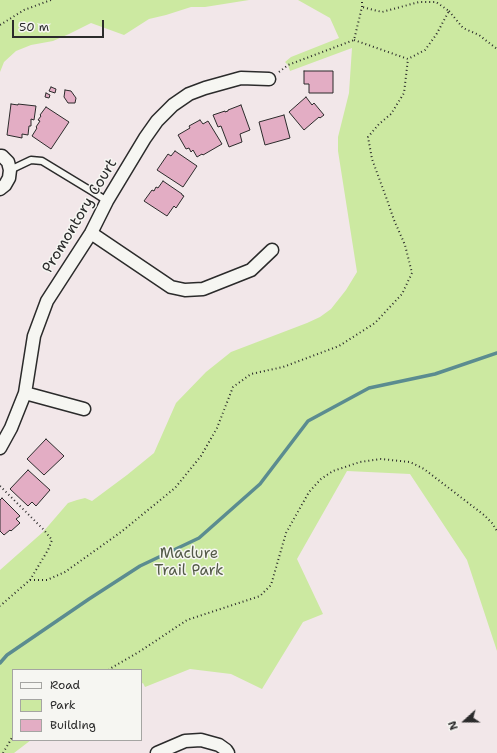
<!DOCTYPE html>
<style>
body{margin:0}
#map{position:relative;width:497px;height:753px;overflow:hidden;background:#f2e7e9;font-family:"Shantell Sans",sans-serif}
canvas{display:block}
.legend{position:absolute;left:12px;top:669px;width:130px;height:72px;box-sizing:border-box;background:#f6f6f2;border:1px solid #a5a5a2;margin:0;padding:5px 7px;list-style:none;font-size:12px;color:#2b2b2b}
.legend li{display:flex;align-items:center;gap:8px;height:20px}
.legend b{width:20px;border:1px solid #a5a5a2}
.north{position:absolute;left:445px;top:701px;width:40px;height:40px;-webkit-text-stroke:3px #f6f6f2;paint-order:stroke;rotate:249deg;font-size:11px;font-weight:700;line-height:16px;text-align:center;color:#2b2b2b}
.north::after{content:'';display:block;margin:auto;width:14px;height:18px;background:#2b2b2b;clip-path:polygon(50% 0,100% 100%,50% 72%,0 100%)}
.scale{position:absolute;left:12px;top:20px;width:92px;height:18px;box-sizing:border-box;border:2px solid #2b2b2b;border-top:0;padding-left:5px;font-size:12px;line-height:14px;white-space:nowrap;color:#2b2b2b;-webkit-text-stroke:3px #f6f6f2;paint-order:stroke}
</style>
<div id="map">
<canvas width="497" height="753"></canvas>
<ul class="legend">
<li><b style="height:5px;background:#f6f6f2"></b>Road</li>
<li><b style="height:11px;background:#cce9a1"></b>Park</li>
<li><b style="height:11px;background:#e3adc4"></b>Building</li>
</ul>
<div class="north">N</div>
<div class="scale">50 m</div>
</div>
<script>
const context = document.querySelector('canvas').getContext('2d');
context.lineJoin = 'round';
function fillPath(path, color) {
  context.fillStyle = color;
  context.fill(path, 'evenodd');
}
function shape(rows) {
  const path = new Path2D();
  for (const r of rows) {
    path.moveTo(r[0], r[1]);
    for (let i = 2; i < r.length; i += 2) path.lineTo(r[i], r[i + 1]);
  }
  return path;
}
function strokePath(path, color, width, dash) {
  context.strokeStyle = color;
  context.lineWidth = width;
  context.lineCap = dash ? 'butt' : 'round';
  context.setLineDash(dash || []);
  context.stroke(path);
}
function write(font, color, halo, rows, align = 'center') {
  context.font = font + ' "Shantell Sans",sans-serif';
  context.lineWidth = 3;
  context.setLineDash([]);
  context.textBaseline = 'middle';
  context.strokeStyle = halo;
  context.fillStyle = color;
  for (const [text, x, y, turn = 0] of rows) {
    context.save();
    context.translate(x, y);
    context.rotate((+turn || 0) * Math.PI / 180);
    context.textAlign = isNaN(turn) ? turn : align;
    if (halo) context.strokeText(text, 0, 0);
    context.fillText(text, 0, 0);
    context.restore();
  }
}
fillPath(shape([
 [0,0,249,0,205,7,191,7,166,15,149,19,124,35,91,23,69,34,53,41,31,45,16,51,4,62,0,72],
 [298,0,497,0,497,651,467,560,410,474,347,471,297,559,323,614,303,622,262,689,231,674,190,669,145,687,143,683,141,684,141,670,13,670,13,740,31,740,14,753,0,753,0,570,43,532,68,503,77,500,85,498,92,501,127,475,154,453,176,403,206,372,231,352,307,323,320,317,331,309,346,290,357,272,338,151,338,137,349,93,352,48,290,71,288,65,285,62,291,57,339,38,330,18]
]), '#cce9a1');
strokePath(shape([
 [0,663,7,655,89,599,140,566,199,538,260,484,308,421,369,388,435,374,497,353]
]), '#5b8c90', 3.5);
const building = shape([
 [304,71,333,71,333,93,309,93,309,84,304,84,304,71],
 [51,87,56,89,55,93,49,91,51,87],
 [65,90,71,91,76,98,75,103,68,103,64,97,65,90],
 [46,93,50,95,49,98,45,97,46,93],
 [306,97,312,105,314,103,324,115,320,118,319,117,304,130,289,112,306,97],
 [11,104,18,105,18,104,36,106,34,120,31,119,31,126,29,126,28,135,22,134,22,138,7,135,11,104],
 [241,105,250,130,240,134,242,142,229,147,221,126,218,127,213,115,225,111,225,112,228,111,228,110,241,105],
 [46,107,69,122,51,149,32,136,37,128,36,127,40,121,38,120,41,116,40,115,46,107],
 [284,115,290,138,265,145,259,122,284,115],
 [200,120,203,124,208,121,222,144,203,155,202,154,197,157,193,150,191,152,189,148,186,149,178,135,190,128,189,126,200,120],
 [175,151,197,166,183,187,157,170,168,154,171,156,175,151],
 [163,181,182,194,182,195,184,196,176,208,174,206,167,216,144,201,152,190,154,191,156,187,158,188,163,181],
 [46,439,64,456,44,475,27,459,46,439],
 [28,470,50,490,36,506,32,502,28,506,10,489,28,470],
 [2,498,20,516,16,519,20,523,11,531,10,530,4,535,0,531,0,500,2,498]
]);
fillPath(building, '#e3adc4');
strokePath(building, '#2b2b2b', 1);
const lane = shape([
 [10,170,31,160,42,161,93,192,107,201]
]);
const street = shape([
 [0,156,2,156,8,162,10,170,9,178,5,185,0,189],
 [91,233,171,287,185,290,203,289,251,270,272,250],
 [25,393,84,409],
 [0,448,11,428,25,393,34,336,47,301,91,233,107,201,145,138,157,121,173,105,189,94,205,88,241,78,269,79],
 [157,753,185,741,201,740,219,745,226,750,228,753]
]);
strokePath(lane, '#2b2b2b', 9);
strokePath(street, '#2b2b2b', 15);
strokePath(shape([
 [449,11,463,28,479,35,497,49],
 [0,25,24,10,51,0],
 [354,40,408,59,425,50,436,35,449,11,436,2,419,2,382,12,362,7],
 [279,72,288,65,354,40,362,7,362,0],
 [0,486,44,530,52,540,48,550,30,580,0,606],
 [30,580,47,580,65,572,121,532,175,488,201,456,217,428,233,387,251,374,283,367,339,346,375,323,402,294,412,273,405,245,394,220,386,197,372,159,368,137,379,124,391,114,404,93,408,59],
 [108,670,142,650,187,620,260,596,271,585,286,533,309,492,321,479,333,471,360,462,381,459,410,462,424,469,484,515,492,523,497,531],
 [3,753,13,736]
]), '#2b2b2b', 2, [1, 3]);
strokePath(lane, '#f6f6f2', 6);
strokePath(street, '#f6f6f2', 12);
write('15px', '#2b2b2b', '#f6f6f2', [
 ["Promontory Court",80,216,-59]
]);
write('15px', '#535a48', '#f6f6f2', [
 ["Maclure",189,554],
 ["Trail Park",189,571]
]);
</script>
